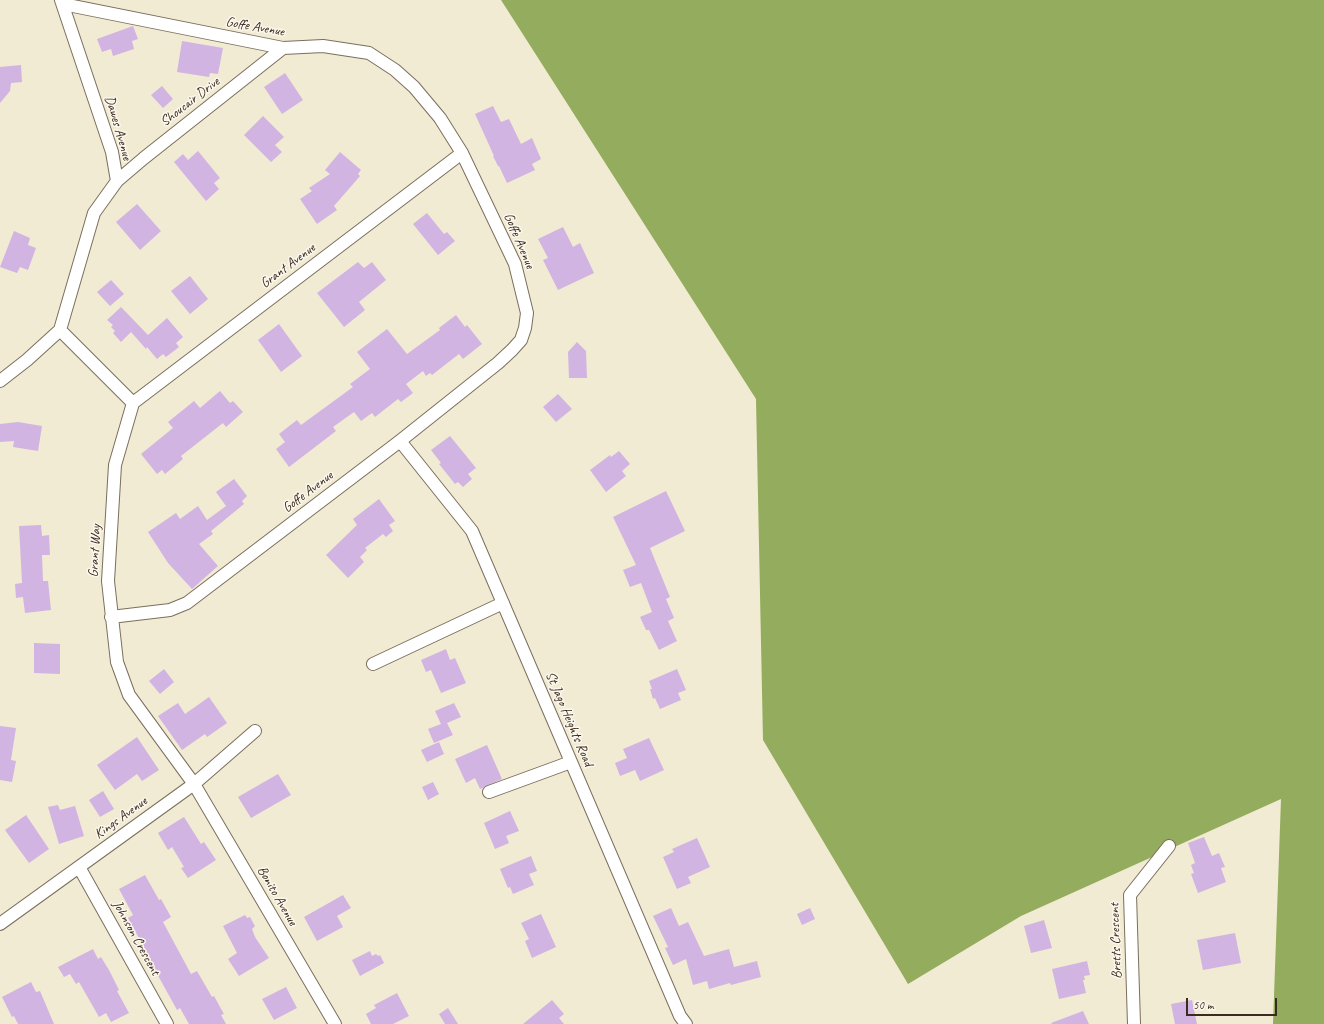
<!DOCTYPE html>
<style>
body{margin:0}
#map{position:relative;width:1324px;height:1024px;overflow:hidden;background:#f1ebd3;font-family:Caveat,sans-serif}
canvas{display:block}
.scale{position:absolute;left:1186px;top:998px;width:91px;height:18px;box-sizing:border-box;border:2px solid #3b2a1e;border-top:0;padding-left:5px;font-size:12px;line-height:14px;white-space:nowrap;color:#3b2a1e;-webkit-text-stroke:3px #fbf7ec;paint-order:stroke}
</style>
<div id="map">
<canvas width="1324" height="1024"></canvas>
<div class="scale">50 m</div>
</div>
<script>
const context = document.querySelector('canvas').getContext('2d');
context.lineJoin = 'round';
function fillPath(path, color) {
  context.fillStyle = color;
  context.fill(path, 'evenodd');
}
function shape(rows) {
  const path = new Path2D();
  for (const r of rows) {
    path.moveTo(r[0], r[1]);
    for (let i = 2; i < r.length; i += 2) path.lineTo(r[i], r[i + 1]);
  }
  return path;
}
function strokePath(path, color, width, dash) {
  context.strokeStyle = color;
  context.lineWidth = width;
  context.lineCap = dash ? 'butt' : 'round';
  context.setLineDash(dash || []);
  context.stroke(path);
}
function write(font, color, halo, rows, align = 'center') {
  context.font = font + ' Caveat,sans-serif';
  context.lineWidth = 3;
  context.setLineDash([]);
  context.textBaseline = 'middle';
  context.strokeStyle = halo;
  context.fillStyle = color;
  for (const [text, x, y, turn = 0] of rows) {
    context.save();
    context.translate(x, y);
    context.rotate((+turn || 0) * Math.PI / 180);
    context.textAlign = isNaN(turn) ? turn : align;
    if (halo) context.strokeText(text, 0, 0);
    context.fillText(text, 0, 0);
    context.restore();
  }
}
fillPath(shape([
 [501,0,1324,0,1324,1024,1273,1024,1281,799,1021,916,908,984,763,740,756,399]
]), '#94ac5d');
fillPath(shape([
 [133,26,138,39,132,41,134,49,113,56,111,49,102,52,97,39],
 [182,41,223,48,218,74,210,73,209,77,177,72],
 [21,65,22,82,11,83,10,91,0,103,0,67],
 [285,73,303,100,282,114,264,87],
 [162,86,173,99,163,108,151,95],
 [493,106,501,122,509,119,521,144,532,138,541,159,532,164,535,170,507,183,499,166,498,166,493,156,494,156,475,114],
 [263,116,284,137,275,145,282,152,271,162,244,135],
 [198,151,220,178,214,183,219,189,206,201,174,162,183,154,188,160],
 [340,152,361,170,358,174,360,176,334,206,337,210,317,224,300,199,312,191,309,188,330,174,325,170],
 [137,204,161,231,140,250,116,222],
 [427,213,444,234,447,232,455,241,438,255,413,224],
 [563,227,573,247,580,243,594,273,558,290,543,260,548,258,538,239],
 [14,231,30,238,28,245,36,248,28,270,20,267,17,273,0,267],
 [358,262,364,268,372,262,386,280,359,302,365,310,344,327,317,293],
 [190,276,208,299,190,314,171,291],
 [111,280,124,294,110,306,97,292],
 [121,307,148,335,167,318,183,337,176,343,179,347,166,357,163,354,157,359,147,347,146,349,131,332,121,342,113,333,115,331,111,327,113,325,107,320],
 [456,315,465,327,467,325,482,344,463,359,459,354,432,375,430,373,426,376,423,371,406,384,413,393,401,402,398,399,375,417,372,413,361,421,354,412,333,427,336,431,289,467,276,449,285,442,279,434,297,420,301,425,353,387,350,384,370,369,357,352,387,329,407,354,440,330,439,328],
 [279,324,302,356,281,372,258,340],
 [577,342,586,351,587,378,569,378,568,352],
 [220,391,230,403,233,401,243,412,226,427,223,423,181,456,183,459,165,474,162,470,157,474,141,454,173,428,168,422,194,401,200,408],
 [558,394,572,409,556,422,543,407],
 [18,422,42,426,38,451,13,447,14,441,0,442,0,424],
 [450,436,476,468,468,474,472,479,463,487,458,482,455,484,439,464,441,463,431,450],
 [619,451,630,464,622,471,626,476,606,492,590,470,610,455,611,457],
 [234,479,247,496,242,501,244,504,211,531,213,534,199,544,218,566,192,589,168,563,148,532,176,513,180,519,198,506,207,520,226,506,216,492],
 [666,491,685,531,650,548,670,597,666,599,674,618,668,621,677,641,659,650,649,630,646,630,640,617,652,612,641,583,630,587,623,570,636,565,613,517],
 [379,499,395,521,389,525,393,531,386,537,383,534,365,548,367,550,360,557,364,562,348,578,326,555,357,525,353,519],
 [41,525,42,536,49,535,50,555,42,555,43,581,48,581,51,610,25,613,23,597,16,598,15,584,22,583,19,526],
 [34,643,60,644,60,674,34,673],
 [446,649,450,660,455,658,466,683,441,693,431,670,426,672,421,660],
 [164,669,174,682,160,694,149,681],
 [677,669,686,690,678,693,681,700,660,709,655,698,653,699,650,689,652,689,649,681],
 [209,697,227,723,207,737,205,734,182,750,158,716,178,703,185,714],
 [454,703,461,717,447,723,453,735,434,743,428,729,441,724,435,711],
 [0,726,16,728,11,760,16,761,12,782,0,780],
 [137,737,159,770,142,781,137,774,115,790,97,765],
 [649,738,664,770,640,781,635,770,620,776,615,763,627,758,623,749],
 [439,742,444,754,427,762,421,750],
 [487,745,502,779,480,789,475,778,466,783,455,759],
 [278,774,291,795,251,818,238,797],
 [433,782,439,794,428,800,422,787],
 [103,791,114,809,100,817,89,800],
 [58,805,60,810,75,806,84,836,59,844,48,807],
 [510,811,519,831,506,836,509,843,495,849,484,823],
 [26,815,49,849,29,863,5,830],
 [184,817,201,844,204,842,216,860,188,878,181,868,184,867,172,847,168,850,158,833],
 [1204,837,1212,856,1219,853,1225,867,1221,868,1226,882,1198,893,1191,874,1194,873,1191,865,1195,863,1188,843],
 [697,838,710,867,688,877,691,883,677,889,663,857,674,852,672,849],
 [531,856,537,871,529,874,534,885,513,894,510,887,508,888,500,869],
 [145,875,159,900,161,899,171,917,163,922,191,974,197,971,212,997,214,996,224,1014,221,1015,226,1024,189,1024,180,1008,177,1010,161,981,152,965,153,964,128,918,133,915,119,889],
 [343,895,351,908,337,916,343,927,317,941,304,917],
 [671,908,679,926,688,922,704,956,729,949,734,967,757,961,761,977,731,985,730,983,709,989,707,981,693,985,686,959,673,965,665,948,668,947,653,916],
 [810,908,815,919,802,925,797,914],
 [541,914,556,947,532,958,525,941,529,939,521,923],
 [245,915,247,918,250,917,255,926,252,929,255,937,269,958,239,976,228,959,237,953,223,926],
 [1044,920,1052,948,1031,953,1024,926],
 [1235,933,1241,963,1203,970,1197,940],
 [93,949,98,959,101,957,109,970,119,990,117,991,129,1013,111,1022,106,1013,99,1017,79,982,76,984,70,974,64,977,58,967],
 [370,951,372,956,376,954,378,956,380,955,384,963,360,976,352,960],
 [1087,961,1090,975,1084,976,1085,980,1083,980,1086,993,1059,999,1052,969],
 [31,982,36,992,40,991,54,1024,18,1024,14,1016,12,1017,2,997],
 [286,987,297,1008,274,1020,262,999],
 [397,993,409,1016,393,1024,371,1024,366,1014,376,1008,374,1005],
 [552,1000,564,1014,559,1018,564,1024,523,1024],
 [1192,1000,1197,1024,1175,1024,1171,1004],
 [448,1008,458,1024,445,1024,439,1014],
 [1083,1011,1089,1024,1052,1024,1051,1023]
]), '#d1b4e2');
const minor = shape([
 [63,4,283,48,323,46,369,53,395,70,414,87,440,118,462,153,515,264,527,313,525,328,521,340,512,350,498,363,400,441,187,603,170,610,111,617],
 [117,181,144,158,283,48],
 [60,330,133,403,115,465,108,581,117,662,129,695,194,784,335,1024],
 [60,330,94,213,117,181,112,152,61,0],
 [0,381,27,360,60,330],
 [133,403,462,153],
 [400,441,472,531,680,1016,686,1024],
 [373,664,503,603],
 [489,792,571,762],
 [79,867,167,1024],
 [0,924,194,784,255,731],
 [1134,1024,1130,895,1169,846]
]);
strokePath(minor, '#7b6e5d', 14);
strokePath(minor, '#fff', 12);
write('14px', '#3b2a1e', '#fbf7ec', [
 ["Goffe Avenue",255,27,10],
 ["Shoucair Drive",190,102,-38],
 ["Dawes Avenue",118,128,74],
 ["Goffe Avenue",519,241,67],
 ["Grant Avenue",288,266,-37],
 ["Goffe Avenue",308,492,-37],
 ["Grant Way",95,551,-87],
 ["St Jago Heights Road",569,719,67],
 ["Kings Avenue",121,818,-36],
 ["Bonito Avenue",277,896,60],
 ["Johnson Crescent",136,938,61],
 ["Bretts Crescent",1116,941,-92]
]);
</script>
